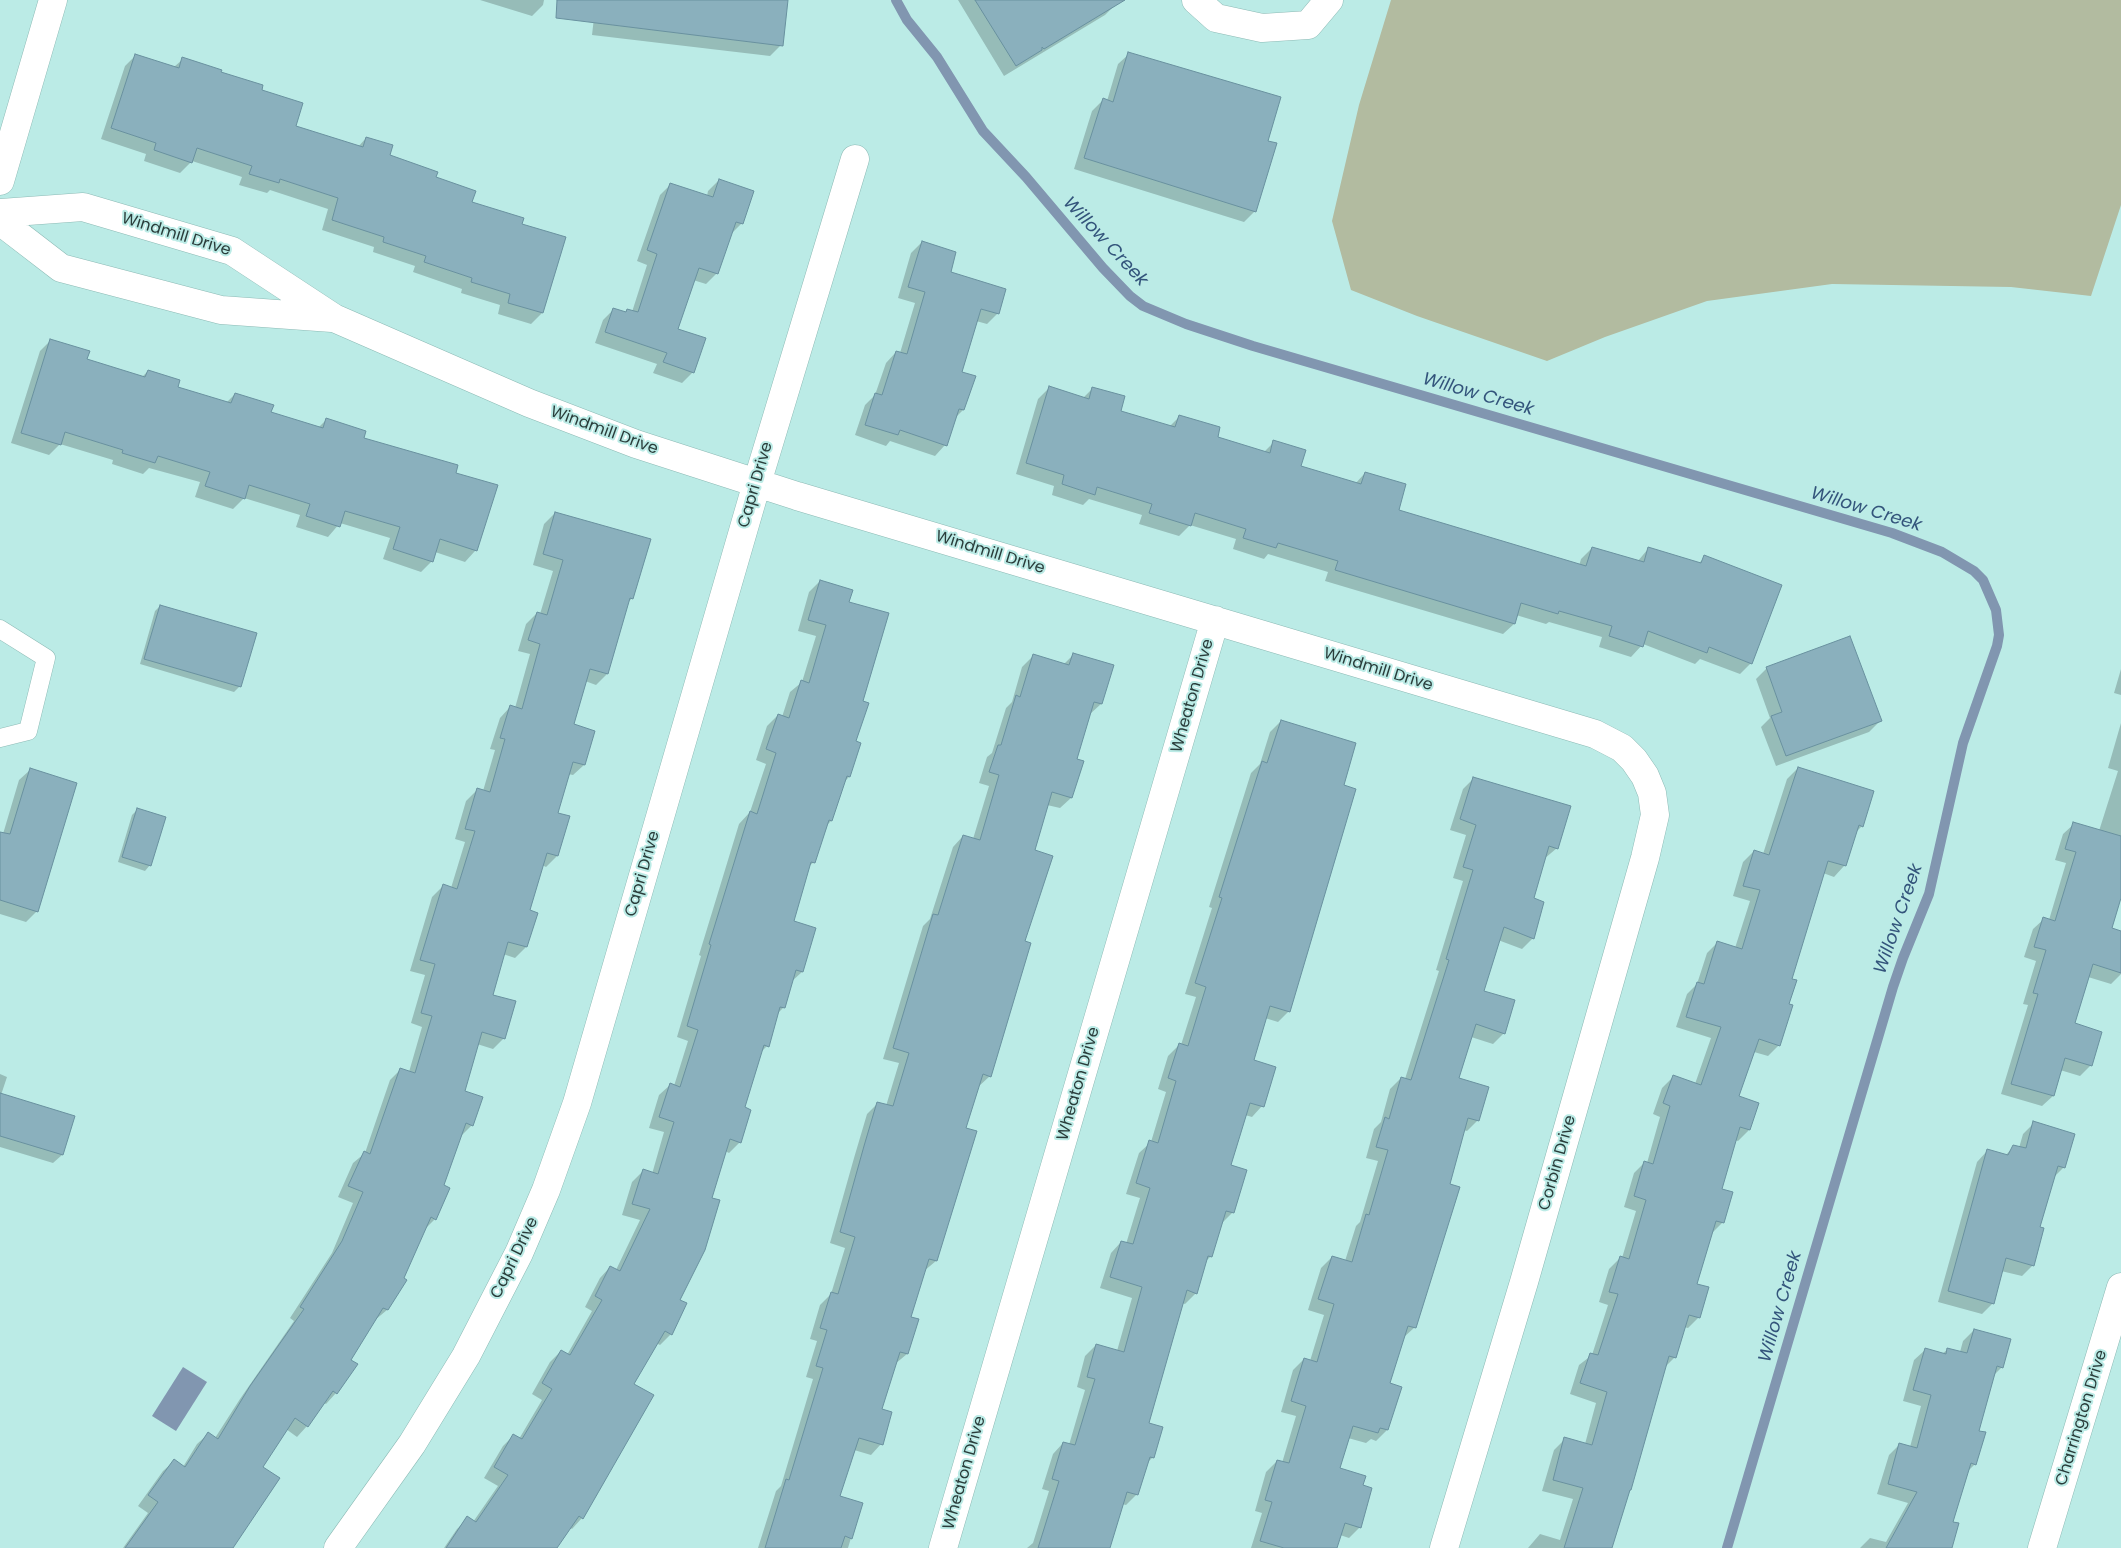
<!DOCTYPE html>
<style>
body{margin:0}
canvas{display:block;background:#bbebe6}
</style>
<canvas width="2121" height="1548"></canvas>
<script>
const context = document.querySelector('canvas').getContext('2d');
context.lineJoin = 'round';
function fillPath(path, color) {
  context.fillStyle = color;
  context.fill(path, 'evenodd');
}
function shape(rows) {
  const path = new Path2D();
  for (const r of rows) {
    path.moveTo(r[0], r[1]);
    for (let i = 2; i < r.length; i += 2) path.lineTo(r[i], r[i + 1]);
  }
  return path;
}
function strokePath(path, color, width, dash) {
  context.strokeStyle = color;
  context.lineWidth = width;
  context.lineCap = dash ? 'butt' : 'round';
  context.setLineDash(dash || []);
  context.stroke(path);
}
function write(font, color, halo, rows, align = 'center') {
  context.font = font + ' Poppins,sans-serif';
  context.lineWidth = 4;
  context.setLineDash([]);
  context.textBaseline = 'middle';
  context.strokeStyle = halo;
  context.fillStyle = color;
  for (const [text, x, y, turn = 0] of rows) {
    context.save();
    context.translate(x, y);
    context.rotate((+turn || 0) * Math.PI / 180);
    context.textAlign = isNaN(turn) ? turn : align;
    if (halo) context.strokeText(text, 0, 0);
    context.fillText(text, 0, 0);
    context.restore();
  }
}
fillPath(shape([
 [1391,0,2121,0,2121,205,2091,296,2011,287,1832,284,1707,301,1605,337,1547,361,1417,316,1351,290,1332,221,1359,105]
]), '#b2bba0');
fillPath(shape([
 [183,1367,207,1382,176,1431,152,1416]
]), '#8196b0');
fillPath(shape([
 [480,0,544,0,543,5,532,16],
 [596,0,787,0,781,45,770,56,592,35],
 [958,0,1113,0,1116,4,1105,15,1004,76],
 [1129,54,1266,142,1255,211,1244,222,1074,169,1092,111,1103,100,1107,101,1118,64],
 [136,55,174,67,183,59,260,91,295,127,358,147,366,138,388,156,434,178,470,203,520,225,542,313,531,324,498,314,500,305,461,293,462,289,413,272,415,266,373,252,374,247,322,230,328,209,270,190,267,193,239,185,242,177,192,161,180,173,144,161,146,154,101,139,125,66],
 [719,180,742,223,731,234,717,273,706,284,693,280,677,330,693,372,682,383,653,373,657,364,595,343,603,320,614,309,625,313,627,310,632,312,647,265,637,261,660,195,671,184,707,196,708,191],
 [922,242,949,273,998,313,987,324,976,321,961,373,963,410,954,419,945,445,935,456,890,441,886,446,855,435,865,405,875,395,886,363,896,352,900,353,915,303,898,298,911,253],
 [51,340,86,360,142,377,148,371,176,388,226,403,235,394,270,413,318,428,326,420,363,439,454,473,496,486,475,551,465,562,435,552,432,561,421,572,383,559,390,538,340,523,328,537,296,527,300,515,244,498,233,509,195,497,200,482,149,468,143,474,112,464,113,460,60,444,49,455,11,443,40,351],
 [1049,388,1083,398,1093,388,1119,412,1169,427,1179,417,1216,437,1264,452,1274,442,1300,467,1355,484,1365,473,1397,511,1579,566,1581,559,1592,548,1637,562,1648,549,1698,564,1705,557,1751,663,1740,674,1700,659,1695,664,1643,644,1631,657,1599,647,1602,637,1549,622,1546,624,1516,615,1514,624,1503,634,1325,581,1328,572,1268,554,1264,559,1233,549,1236,539,1190,525,1179,536,1139,524,1142,515,1089,499,1083,505,1052,495,1054,486,1016,474,1038,399],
 [555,513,632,598,627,604,607,674,596,685,585,681,572,725,584,765,573,775,568,774,557,814,569,817,557,856,546,867,542,865,528,911,526,947,515,958,503,954,491,995,504,1038,493,1049,477,1044,463,1092,472,1125,461,1136,442,1186,435,1219,424,1230,403,1279,405,1280,387,1310,375,1320,349,1360,336,1393,326,1404,324,1403,307,1426,297,1437,286,1429,262,1468,232,1548,123,1548,148,1513,138,1506,163,1471,174,1461,183,1467,197,1444,208,1434,215,1438,240,1399,294,1321,290,1318,332,1253,353,1203,338,1197,353,1163,365,1153,390,1080,401,1069,409,1072,422,1027,411,1023,425,975,410,971,432,897,443,886,451,888,465,842,455,839,466,801,477,790,483,791,495,750,490,749,500,718,510,707,515,708,530,654,518,651,526,624,537,613,540,614,553,571,533,565,544,524],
 [820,581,847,603,862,702,854,741,860,743,849,777,844,782,831,821,825,827,814,862,808,867,792,922,802,972,791,982,783,1008,777,1014,767,1046,760,1053,743,1108,740,1142,729,1153,725,1151,678,1301,671,1334,660,1345,656,1343,633,1384,582,1518,572,1529,569,1527,555,1548,444,1548,457,1529,468,1518,473,1522,498,1486,484,1478,503,1446,513,1436,519,1439,542,1400,532,1394,550,1362,561,1351,567,1355,592,1311,585,1307,600,1278,610,1267,616,1270,640,1220,622,1215,632,1182,643,1171,652,1174,664,1132,649,1128,659,1095,670,1085,674,1086,688,1041,677,1037,701,956,699,955,739,824,750,812,766,764,756,760,767,726,778,715,782,717,790,692,802,682,816,636,798,631,809,592],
 [160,606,240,686,234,692,140,664,155,611],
 [1074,654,1101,704,1090,714,1075,760,1071,798,1060,808,1047,805,1033,851,1023,942,990,1076,978,1087,965,1129,936,1261,924,1271,909,1317,907,1354,895,1364,881,1410,881,1444,871,1455,854,1450,839,1497,861,1504,848,1548,758,1548,776,1491,781,1486,813,1379,806,1377,817,1341,810,1339,820,1305,831,1294,845,1248,830,1243,854,1158,867,1114,878,1103,886,1106,899,1063,883,1059,923,926,930,919,953,847,963,836,973,839,989,786,979,783,987,757,992,753,1006,708,1012,702,1022,667,1033,656,1063,665],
 [1767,668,1880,721,1869,732,1776,766,1761,727,1770,718,1756,679],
 [2121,669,2121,695,2114,693],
 [1281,721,1342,786,1289,1011,1278,1022,1265,1018,1252,1061,1262,1106,1252,1117,1245,1115,1230,1165,1233,1212,1222,1223,1211,1256,1205,1262,1196,1293,1185,1304,1182,1303,1148,1424,1153,1457,1147,1463,1137,1494,1126,1505,1122,1504,1109,1548,1027,1548,1033,1543,1049,1491,1042,1489,1053,1454,1063,1443,1069,1445,1085,1390,1077,1387,1085,1356,1096,1345,1117,1351,1132,1298,1100,1288,1111,1253,1121,1242,1126,1244,1140,1198,1126,1194,1139,1153,1151,1142,1166,1092,1158,1089,1168,1056,1179,1045,1181,1045,1196,997,1185,994,1212,908,1209,907,1251,773,1260,764,1270,732],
 [2121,723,2121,894,2110,929,2121,932,2121,974,2111,984,2088,977,2073,1024,2091,1065,2080,1076,2060,1070,2053,1096,2042,1106,2001,1094,2028,1005,2023,1004,2036,961,2024,957,2033,929,2044,919,2049,920,2066,863,2055,860,2063,834,2074,824,2099,831,2118,771,2108,768],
 [1798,768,1862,826,1855,833,1844,866,1834,877,1823,873,1790,979,1787,1005,1779,1045,1768,1056,1754,1052,1738,1097,1757,1104,1749,1130,1738,1141,1735,1140,1720,1189,1723,1222,1712,1233,1696,1284,1699,1317,1688,1328,1684,1327,1675,1357,1664,1368,1630,1490,1628,1492,1611,1548,1528,1548,1540,1534,1560,1540,1573,1499,1542,1491,1554,1450,1565,1439,1585,1444,1596,1403,1570,1394,1579,1365,1592,1355,1608,1305,1599,1302,1609,1269,1620,1258,1622,1258,1636,1211,1624,1207,1634,1173,1645,1162,1647,1163,1660,1117,1653,1114,1662,1088,1673,1077,1695,1084,1711,1038,1676,1027,1687,994,1697,984,1707,953,1718,942,1735,948,1750,901,1733,896,1743,862,1754,851,1763,854,1787,779],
 [30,770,37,911,26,922,0,914,0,837,3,834,19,780],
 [1474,778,1557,848,1544,859,1532,899,1533,938,1522,949,1498,940,1482,991,1504,1033,1493,1044,1471,1037,1457,1079,1478,1120,1467,1131,1463,1130,1448,1185,1415,1327,1403,1338,1388,1384,1400,1388,1387,1430,1376,1441,1371,1439,1366,1443,1348,1438,1339,1468,1360,1527,1349,1538,1340,1535,1336,1548,1251,1548,1262,1513,1255,1511,1266,1472,1277,1461,1282,1463,1296,1416,1281,1412,1293,1370,1304,1359,1310,1361,1324,1315,1308,1310,1321,1268,1332,1257,1345,1261,1356,1226,1360,1222,1378,1161,1366,1158,1374,1129,1381,1122,1390,1089,1401,1078,1405,1079,1439,971,1436,970,1463,881,1453,878,1466,835,1450,830,1463,789],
 [137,810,150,865,145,871,118,862,132,815],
 [0,1074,7,1077,1,1095,73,1117,62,1155,53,1163,0,1147],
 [2034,1123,2073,1135,2063,1168,2054,1177,2039,1228,2033,1265,2022,1276,2001,1271,1993,1303,1982,1314,1938,1302,1977,1162,1987,1151,2005,1156,2014,1146,2019,1148,2023,1134],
 [1974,1330,2002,1367,1993,1376,1978,1431,1975,1464,1966,1473,1952,1523,1951,1548,1860,1548,1870,1538,1886,1542,1908,1503,1877,1494,1889,1455,1900,1444,1910,1447,1921,1406,1903,1401,1914,1360,1925,1350,1942,1354,1948,1349,1960,1352,1963,1341]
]), '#0003');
strokePath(shape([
 [896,0,907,20,937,57,983,131,1026,177,1103,268,1130,296,1143,306,1186,324,1253,346,1892,533,1942,552,1974,571,1983,580,1996,610,1999,635,1997,646,1963,743,1929,894,1903,958,1893,987,1727,1548]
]), '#8196b0', 10);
const building = shape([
 [557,0,788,0,783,46,556,18,557,0],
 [975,0,1125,0,1044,49,1042,47,1042,50,1016,66,975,0],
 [1128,52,1281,97,1268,141,1277,143,1256,212,1084,158,1103,98,1113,102,1128,52],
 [135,54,179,68,182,57,222,70,221,72,263,85,262,90,303,103,296,126,363,147,366,137,393,145,390,155,438,172,436,177,476,191,472,202,524,218,522,224,566,237,543,313,508,303,510,294,471,282,472,278,424,262,426,256,383,242,384,237,332,220,338,198,280,179,279,183,249,174,252,166,197,148,192,163,154,150,156,143,111,128,135,54],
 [719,179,754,191,743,224,736,222,718,274,699,268,678,329,706,338,694,373,663,362,667,353,605,332,613,308,626,312,627,309,638,312,657,254,647,250,670,183,713,197,719,179],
 [922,241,956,252,951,272,1006,289,999,314,981,309,962,372,976,376,964,410,959,409,947,446,900,430,898,435,865,425,875,393,882,395,896,351,907,354,925,292,908,287,922,241],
 [50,339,90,351,87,359,145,377,148,370,180,380,178,387,231,403,235,393,274,405,271,412,323,428,326,418,366,431,364,438,458,465,456,473,498,485,477,551,440,539,433,562,393,549,400,527,345,511,340,527,306,516,310,504,249,485,245,499,205,486,210,472,158,456,155,463,122,453,123,450,65,432,61,445,21,433,50,339],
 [1049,386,1089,399,1092,387,1125,396,1121,411,1175,427,1179,415,1220,427,1218,437,1270,453,1273,440,1306,450,1301,466,1361,484,1365,472,1406,484,1399,510,1586,566,1592,547,1644,562,1648,547,1701,563,1704,555,1782,585,1752,664,1709,647,1707,653,1648,631,1643,647,1609,636,1612,626,1559,611,1558,614,1521,603,1515,624,1335,570,1338,561,1278,543,1276,548,1243,538,1246,529,1195,513,1191,526,1149,513,1152,504,1097,487,1095,495,1062,484,1064,475,1026,463,1049,386],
 [555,512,651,539,633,599,630,598,608,674,590,669,574,724,595,731,585,765,573,762,558,813,570,816,558,856,547,853,530,910,538,913,527,947,508,942,493,995,516,1001,505,1039,482,1032,465,1091,483,1097,473,1126,466,1123,444,1185,450,1188,436,1220,431,1217,404,1278,407,1280,388,1310,383,1308,351,1360,358,1364,337,1394,333,1391,308,1427,295,1418,263,1467,280,1478,233,1548,125,1548,158,1502,148,1495,174,1459,185,1467,208,1432,218,1439,250,1386,304,1309,300,1307,342,1241,363,1192,348,1186,364,1151,370,1154,400,1068,415,1073,432,1016,421,1013,435,964,420,960,443,884,457,889,475,831,465,829,477,788,490,792,505,739,500,738,510,705,522,709,540,644,528,640,537,612,547,615,563,560,543,554,555,512],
 [820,580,853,590,849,602,889,613,863,701,869,703,856,741,861,743,850,777,847,776,832,821,829,820,815,863,811,862,794,921,816,928,803,972,796,970,785,1008,780,1007,769,1047,764,1045,745,1107,751,1110,741,1143,730,1139,712,1198,720,1200,705,1250,680,1300,687,1303,672,1335,665,1331,634,1384,654,1395,583,1519,579,1516,557,1548,446,1548,467,1516,476,1522,508,1475,494,1467,513,1434,522,1439,552,1389,542,1383,561,1350,570,1355,602,1300,595,1296,610,1266,620,1271,650,1209,632,1204,643,1169,658,1174,674,1122,659,1117,670,1083,680,1087,698,1030,687,1026,711,945,709,944,750,811,757,814,776,753,766,749,778,714,789,718,801,680,809,683,826,625,808,620,820,580],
 [160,605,257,633,241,687,144,659,160,605],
 [1850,636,1882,721,1786,756,1771,716,1782,712,1766,667,1850,636],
 [1073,653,1114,665,1102,704,1094,702,1077,759,1084,761,1072,798,1052,792,1035,850,1053,856,1025,941,1031,943,991,1077,983,1074,966,1128,977,1131,937,1261,929,1259,911,1317,919,1319,908,1354,900,1352,882,1409,892,1412,883,1445,859,1438,840,1496,863,1503,852,1539,845,1536,841,1548,765,1548,786,1479,789,1480,823,1368,816,1366,827,1330,820,1328,831,1292,838,1294,855,1237,840,1232,864,1146,877,1102,893,1106,909,1053,893,1048,933,914,938,915,963,835,980,840,999,775,989,772,998,745,1001,745,1016,695,1020,697,1033,654,1069,665,1073,653],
 [1281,720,1356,743,1344,785,1356,789,1290,1012,1270,1006,1254,1060,1276,1067,1264,1107,1250,1103,1231,1165,1247,1170,1234,1213,1226,1211,1212,1257,1208,1256,1197,1294,1187,1290,1149,1423,1163,1427,1154,1458,1150,1457,1138,1495,1127,1492,1110,1548,1038,1548,1059,1481,1052,1479,1063,1442,1075,1445,1095,1379,1087,1377,1096,1344,1124,1352,1142,1287,1110,1277,1121,1241,1133,1244,1150,1188,1136,1183,1149,1140,1158,1143,1176,1081,1168,1078,1179,1043,1188,1046,1206,987,1195,983,1222,898,1219,897,1262,761,1267,763,1281,720],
 [1798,767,1874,791,1863,827,1859,825,1846,866,1828,861,1792,979,1797,980,1789,1004,1793,1005,1780,1046,1759,1039,1739,1096,1759,1103,1750,1130,1740,1127,1722,1189,1733,1192,1724,1223,1716,1221,1697,1284,1709,1287,1700,1318,1689,1315,1676,1358,1669,1356,1631,1490,1630,1490,1612,1548,1564,1548,1583,1488,1553,1480,1564,1437,1592,1445,1607,1392,1580,1383,1590,1353,1598,1355,1618,1294,1609,1292,1620,1256,1629,1259,1646,1200,1634,1196,1644,1161,1653,1164,1670,1106,1663,1103,1673,1075,1701,1085,1721,1027,1686,1017,1697,982,1704,984,1717,941,1742,949,1760,890,1743,886,1754,850,1769,855,1798,767],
 [30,768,77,783,38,912,0,900,0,832,10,834,30,768],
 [1473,777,1571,806,1558,849,1549,846,1534,898,1544,902,1534,939,1504,927,1484,991,1515,1000,1505,1034,1476,1024,1459,1078,1489,1087,1479,1121,1468,1118,1450,1184,1460,1187,1416,1328,1408,1326,1390,1383,1402,1387,1388,1430,1380,1428,1378,1433,1353,1426,1340,1468,1366,1476,1363,1485,1372,1488,1361,1528,1345,1523,1337,1548,1284,1548,1260,1541,1272,1502,1265,1500,1277,1460,1289,1463,1306,1406,1291,1401,1304,1358,1317,1362,1334,1304,1318,1299,1332,1256,1352,1262,1366,1214,1369,1215,1388,1150,1376,1147,1385,1117,1389,1119,1401,1077,1411,1080,1449,960,1446,959,1473,870,1463,867,1476,825,1460,819,1473,777],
 [137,808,166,817,151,866,122,857,137,808],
 [2073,822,2121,836,2121,898,2112,928,2121,931,2121,973,2093,964,2075,1023,2102,1032,2092,1066,2065,1058,2054,1096,2011,1084,2038,994,2033,993,2046,950,2034,947,2043,917,2055,921,2076,852,2065,849,2073,822],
 [0,1093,75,1116,63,1155,0,1136,0,1093],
 [2033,1121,2075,1134,2065,1168,2058,1166,2040,1227,2044,1228,2034,1266,2006,1258,1994,1304,1948,1291,1987,1149,2008,1155,2013,1145,2026,1148,2033,1121],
 [1974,1329,2011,1339,2003,1368,1997,1366,1979,1431,1986,1432,1976,1465,1971,1463,1953,1522,1959,1523,1952,1548,1886,1548,1917,1492,1888,1484,1899,1443,1917,1448,1931,1395,1913,1390,1925,1348,1946,1354,1947,1348,1967,1353,1974,1329]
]);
fillPath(building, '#8ab0bd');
strokePath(building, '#69919f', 1);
const lane = shape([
 [0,629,46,658,28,731,0,738]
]);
const street = shape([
 [1196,0,1216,18,1262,28,1308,25,1329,0],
 [0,213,83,207,232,251,334,318,529,403,636,444,797,496,1595,734,1622,748,1634,760,1645,776,1652,793,1655,815,1645,858,1524,1282,1444,1548],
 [0,221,61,268,221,310,332,318],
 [338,1548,412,1444,466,1356,519,1253,546,1190,577,1103,757,483,855,159],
 [943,1548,1215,620],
 [2042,1548,2121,1287]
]);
const secondary = shape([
 [0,181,53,0]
]);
strokePath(lane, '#8cbab5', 19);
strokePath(street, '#8cbab5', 29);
strokePath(secondary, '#8cbab5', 29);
strokePath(lane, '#fff', 18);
strokePath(street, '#fff', 28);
strokePath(secondary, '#fff', 28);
write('16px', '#2a3d3b', '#bbebe6', [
 ["Windmill Drive",176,235,17],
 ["Windmill Drive",604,431,20],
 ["Capri Drive",756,485,-74],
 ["Windmill Drive",990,553,17],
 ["Windmill Drive",1378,670,17],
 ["Wheaton Drive",1193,696,-74],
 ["Capri Drive",643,874,-74],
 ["Wheaton Drive",1079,1084,-74],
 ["Corbin Drive",1558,1163,-74],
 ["Capri Drive",515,1258,-64],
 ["Charrington Drive",2082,1418,-73],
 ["Wheaton Drive",965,1473,-74]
]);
write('italic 18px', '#33547b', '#bbebe6', [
 ["Willow Creek",1105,242,47],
 ["Willow Creek",1478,395,16],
 ["Willow Creek",1866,510,17],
 ["Willow Creek",1899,919,-71],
 ["Willow Creek",1781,1307,-74]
]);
</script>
